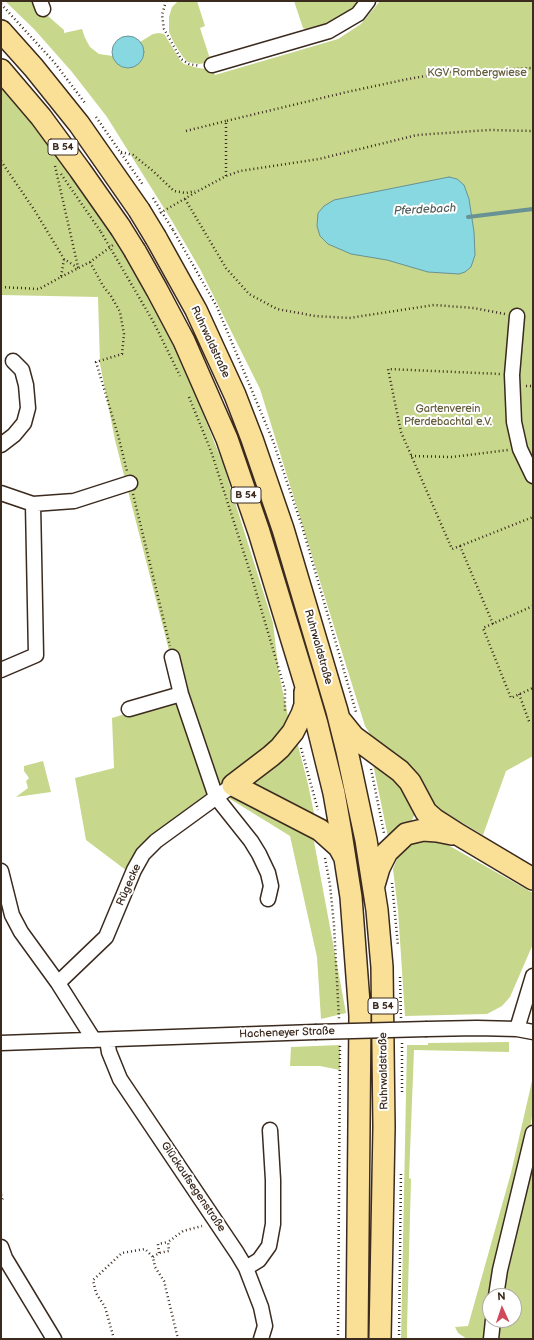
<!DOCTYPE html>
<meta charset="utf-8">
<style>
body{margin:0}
#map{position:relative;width:534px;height:1340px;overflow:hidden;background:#fff;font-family:"Balsamiq Sans",sans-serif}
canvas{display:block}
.frame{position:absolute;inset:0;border:2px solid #3b2a1e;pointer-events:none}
.north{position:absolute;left:482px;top:1288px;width:40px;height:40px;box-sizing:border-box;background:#fff;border:1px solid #b1aaa5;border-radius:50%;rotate:357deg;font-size:11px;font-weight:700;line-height:16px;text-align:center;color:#3b2a1e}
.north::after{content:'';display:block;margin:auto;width:14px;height:18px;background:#d1495b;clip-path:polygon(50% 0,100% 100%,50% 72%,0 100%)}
</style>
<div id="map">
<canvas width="534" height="1340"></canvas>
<div class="frame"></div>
<div class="north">N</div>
</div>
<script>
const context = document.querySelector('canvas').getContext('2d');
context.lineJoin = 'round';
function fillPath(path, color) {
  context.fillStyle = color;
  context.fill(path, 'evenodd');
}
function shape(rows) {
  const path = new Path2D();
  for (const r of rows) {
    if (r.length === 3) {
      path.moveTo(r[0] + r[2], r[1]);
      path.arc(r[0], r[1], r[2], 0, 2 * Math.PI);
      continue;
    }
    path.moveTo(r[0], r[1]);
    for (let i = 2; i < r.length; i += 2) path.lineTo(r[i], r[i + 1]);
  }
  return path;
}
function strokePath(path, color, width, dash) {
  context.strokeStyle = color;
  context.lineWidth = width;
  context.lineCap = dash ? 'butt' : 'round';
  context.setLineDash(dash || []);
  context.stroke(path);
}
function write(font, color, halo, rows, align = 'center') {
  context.font = font + ' "Balsamiq Sans",sans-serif';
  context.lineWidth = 4;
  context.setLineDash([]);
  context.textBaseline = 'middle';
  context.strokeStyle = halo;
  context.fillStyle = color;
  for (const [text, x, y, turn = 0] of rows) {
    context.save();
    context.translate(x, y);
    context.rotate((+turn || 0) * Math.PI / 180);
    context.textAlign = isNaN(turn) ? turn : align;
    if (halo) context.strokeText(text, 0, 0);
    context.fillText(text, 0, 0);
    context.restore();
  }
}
fillPath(shape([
 [5,1,36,1,41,10,64,30,64,33,82,29,85,38,90,47,99,54,113,56,114,59,124,68,130,68,143,56,143,47,140,42,153,34,159,33,164,34,166,37,180,60,184,64,198,68,207,69,212,67,215,75,338,39,361,24,380,1,533,1,533,756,506,771,483,835,434,806,415,772,375,742,365,726,260,389,200,269,172,221,107,117,72,72,34,29],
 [178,1,197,1,205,26,200,28,211,62,199,64,188,62,183,57,174,43,169,32,169,17,172,7],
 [294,1,360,1,346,13,333,22,310,31,303,28],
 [1,81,49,136,150,294,182,361,223,464,273,623,279,674,294,744,297,742,308,784,316,823,310,820,346,1013,321,1019,317,957,290,836,227,797,127,871,86,840,75,778,114,768,112,718,181,697,115,440,100,364,98,297,1,295],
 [372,759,402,779,416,812,412,820,388,837],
 [43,761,51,792,16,797,28,788,26,781,29,778,24,771,24,766],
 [425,839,439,840,533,893,533,944,510,997,502,1006,487,1014,405,1016,398,910,393,869,399,854,410,844],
 [509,1042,509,1052,414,1050,409,1178,411,1179,407,1328,407,1339,401,1339,407,1045,428,1045,428,1043],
 [340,1045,340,1070,320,1066,290,1066,291,1047],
 [532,1081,533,1081,533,1110,530,1129,490,1296,490,1306,484,1339,467,1339,458,1333,455,1327,468,1326,511,1173],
 [533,1167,533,1339,496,1339,497,1320,514,1320,514,1296,499,1296]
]), '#c7d78b');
const water = shape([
 [128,52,16],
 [449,177,457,179,464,185,469,199,474,232,475,255,471,267,465,272,459,274,428,272,387,260,351,254,328,244,320,236,317,226,318,213,324,206,334,200,449,177]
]);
fillPath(water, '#88d8e2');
strokePath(water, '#699294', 1);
strokePath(shape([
 [468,217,533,209]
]), '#699294', 4);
const minor = shape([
 [40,1,43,9],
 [212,65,329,31,358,14,368,1],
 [517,316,512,375,514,422,520,449,533,476],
 [1,445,14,435,24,423,28,408,26,385,22,370,13,361],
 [1,493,33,504],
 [172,657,181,694,216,797,251,841,259,854,268,873,271,886,268,899],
 [1,670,36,655,33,504,74,501,130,483],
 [129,709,181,694],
 [1,871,12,915,21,932,58,983,94,1040],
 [58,983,106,937,134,870,143,854,156,841,233,785],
 [427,1029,477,1028,517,1029,533,1032],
 [517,1029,533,976],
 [107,1040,109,1052,120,1079,237,1253,246,1268,261,1307,265,1326,261,1339],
 [1,1043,315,1032],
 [1,1247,5,1258,54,1339],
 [246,1268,259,1260,269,1246,273,1224,273,1180,270,1130],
 [496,1296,500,1270,533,1133],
 [491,1339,493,1320]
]);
const highway = shape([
 [1,31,34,68,79,124,139,210],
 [1,70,41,117,80,170,120,227],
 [156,238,196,310,235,395,252,439,283,529,337,711,347,751,366,840,377,910,382,967,384,1127,380,1339],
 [135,251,157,290,184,341,227,439,259,532,305,683,317,724,334,793,341,833,351,897,360,1016,357,1339],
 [305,692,305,705,302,714,293,732,280,748,271,756,233,785,320,830,339,847,345,858],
 [341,721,354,737,400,771,410,782,426,812,434,819,459,835,533,879],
 [374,885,379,868,387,852,406,834,423,830,437,831,452,834]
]);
strokePath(minor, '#3b2a1e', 17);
strokePath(highway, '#3b2a1e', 24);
strokePath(shape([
 [166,1,162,15,164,29,181,59,189,64,200,66],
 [1,4,54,62,85,103],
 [96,117,143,185],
 [186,131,226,121],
 [121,152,133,155,153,171,174,191,186,193,195,191],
 [1,161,35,211,64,259,78,268],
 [55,166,78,267],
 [61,174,101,232],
 [226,176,226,121,347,92,408,79,449,72,533,68],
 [185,199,226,268,249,294,277,309,315,316,349,318,434,305,474,308,505,314],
 [160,213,198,191,226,176,240,171,319,159,417,135,489,130,533,131],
 [173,230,217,307,273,441,302,526,356,712],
 [115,256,154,323,180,376],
 [90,262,103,286,111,296,120,312,124,334,122,354,96,362,118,435,127,471],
 [61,277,90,262,113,245],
 [1,287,39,289,61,277,64,259],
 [526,386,533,386],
 [189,397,211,451,252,578,285,690,285,711],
 [411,456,452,457,508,450],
 [133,494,170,646],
 [460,546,533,517],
 [533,606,483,628,511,698,533,688],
 [493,624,460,546,452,549,401,432,388,369,501,374],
 [519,694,530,724],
 [301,748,318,810],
 [371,769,384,833],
 [325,858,330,885,334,925,339,1019],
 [392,883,398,946],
 [400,977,401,1018],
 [402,1092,402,1041],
 [1,1195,3,1198,1,1201],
 [159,1253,158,1244,168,1242],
 [153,1257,159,1253,169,1251,168,1242,183,1231,202,1226],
 [114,1339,105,1307,96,1293,93,1280,122,1253,145,1249,153,1257,155,1267,164,1281,178,1339],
 [338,1339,340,1044],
 [399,1339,401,1171]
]), '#3b2a1e', 2.5, [1, 3]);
strokePath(minor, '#fff', 14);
strokePath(highway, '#fadf96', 21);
const minorBridge = shape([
 [315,1032,427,1029]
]);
const highwayBridge = shape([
 [139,210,156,238],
 [120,227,135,251]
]);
strokePath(minorBridge, '#3b2a1e', 17, []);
strokePath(highwayBridge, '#3b2a1e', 24, []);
strokePath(shape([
 [153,198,173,230],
 [101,232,115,256]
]), '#3b2a1e', 2.5, [1, 3]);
strokePath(minorBridge, '#fff', 14);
strokePath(highwayBridge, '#fadf96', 21);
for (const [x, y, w] of [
 [63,147,30],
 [246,495,30],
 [383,1006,30]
]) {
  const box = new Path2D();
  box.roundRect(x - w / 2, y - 8, w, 16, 3);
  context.fillStyle = '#fff';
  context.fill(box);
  strokePath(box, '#3b2a1e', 1);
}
write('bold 10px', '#3b2a1e', null, [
 ["B 54",63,147],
 ["B 54",246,495],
 ["B 54",383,1006]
]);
write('11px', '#655e3f', '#fff', [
 ["KGV Rombergwiese",477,73],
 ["Gartenverein",448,409],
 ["Pferdebachtal e.V.",448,422]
]);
write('11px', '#3b2a1e', '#fff', [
 ["Ruhrwaldstraße",210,342,65],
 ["Ruhrwaldstraße",318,647,74],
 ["Rügecke",129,885,-66],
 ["Hacheneyer Straße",287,1033,-2],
 ["Ruhrwaldstraße",384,1071,-91],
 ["Glückaufsegenstraße",193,1187,56]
]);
write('italic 12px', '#525e59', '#fff', [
 ["Pferdebach",425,210,-3]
]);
</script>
